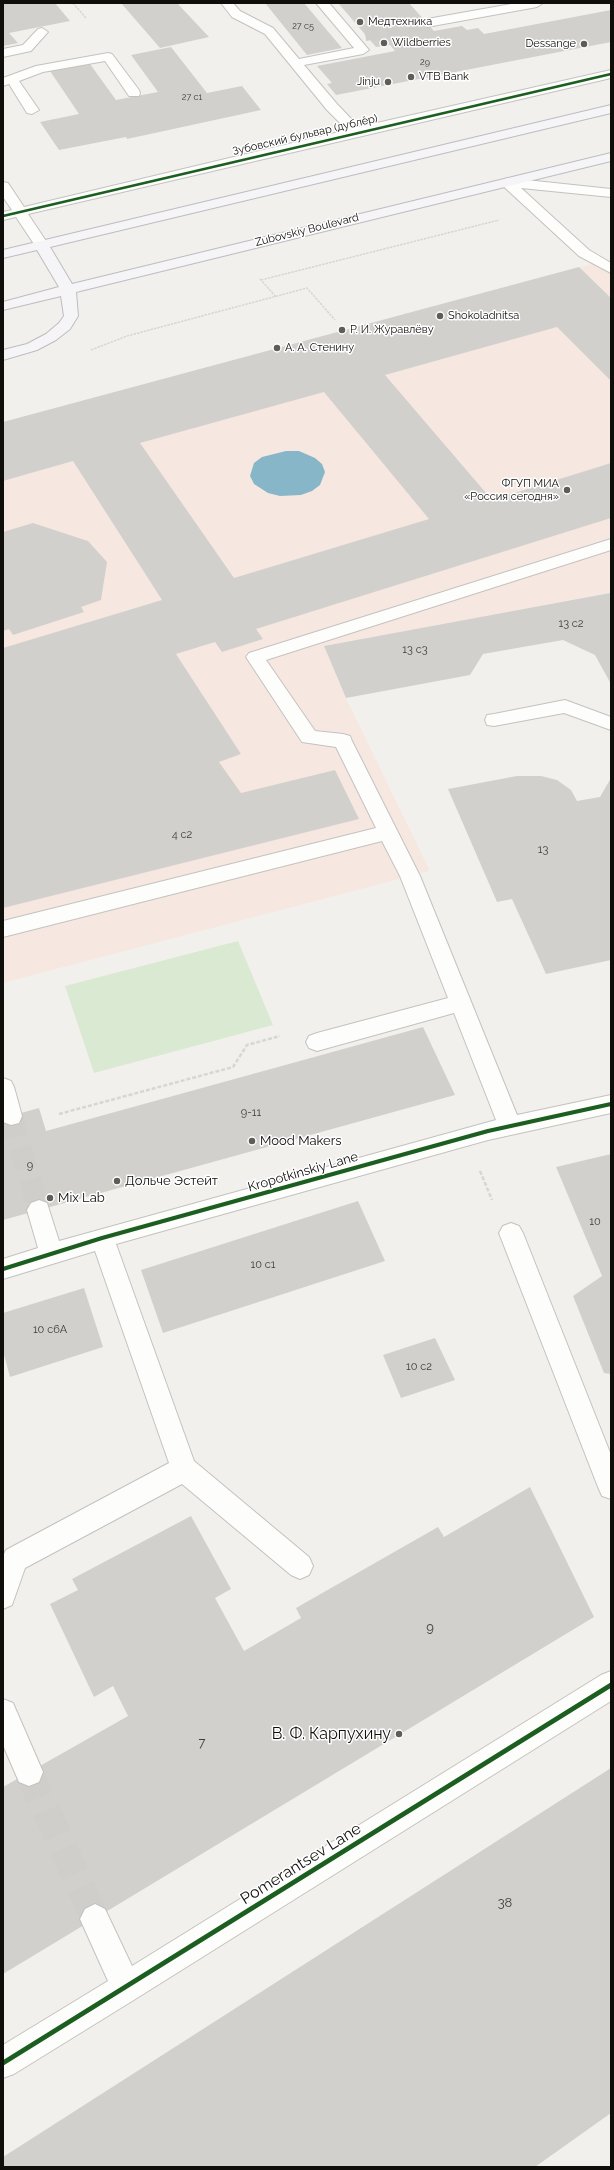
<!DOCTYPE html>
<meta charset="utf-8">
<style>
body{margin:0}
#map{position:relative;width:614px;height:2170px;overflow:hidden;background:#f2f0ed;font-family:Raleway,sans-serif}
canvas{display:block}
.frame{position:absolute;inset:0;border:4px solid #0f0e0b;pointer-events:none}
</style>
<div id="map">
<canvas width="614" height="2170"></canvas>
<div class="frame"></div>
</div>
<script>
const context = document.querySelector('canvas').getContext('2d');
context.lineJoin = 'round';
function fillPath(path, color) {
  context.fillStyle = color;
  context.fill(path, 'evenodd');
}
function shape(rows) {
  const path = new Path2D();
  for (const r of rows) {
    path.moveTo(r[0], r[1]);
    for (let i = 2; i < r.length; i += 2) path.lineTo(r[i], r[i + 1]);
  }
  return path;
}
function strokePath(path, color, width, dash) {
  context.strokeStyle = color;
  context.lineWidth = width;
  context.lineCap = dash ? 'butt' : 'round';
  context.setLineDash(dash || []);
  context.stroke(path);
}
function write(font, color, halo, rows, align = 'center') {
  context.font = font + ' Raleway,sans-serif';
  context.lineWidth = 3;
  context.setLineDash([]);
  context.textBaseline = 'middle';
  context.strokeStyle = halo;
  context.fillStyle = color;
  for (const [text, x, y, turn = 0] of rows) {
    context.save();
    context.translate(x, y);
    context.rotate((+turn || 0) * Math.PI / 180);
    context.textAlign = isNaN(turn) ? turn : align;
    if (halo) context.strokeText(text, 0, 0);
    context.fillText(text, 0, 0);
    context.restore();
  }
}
fillPath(shape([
 [611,259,611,595,610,593,324,646,346,698,430,871,3,983,3,422]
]), '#f6e8e1');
fillPath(shape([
 [238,941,273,1025,94,1073,65,986]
]), '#dae9d1');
fillPath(shape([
 [286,451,299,451,315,458,322,464,325,472,320,485,312,491,301,495,280,496,268,493,254,484,250,476,254,463,262,457]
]), '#88b6c9');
fillPath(shape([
 [3,3,55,3,70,21,9,33,18,43,3,46],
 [121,3,177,3,209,37,160,48],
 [265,3,304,3,342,48,307,55],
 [338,3,409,3,434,31,462,26,467,30,478,28,484,34,611,10,611,42,336,95,327,84,332,83,317,66,395,51,390,45,376,47],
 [171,47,207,93,242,86,261,110,127,139,126,137,59,150,40,122,79,114,50,71,90,64,116,100,158,92,131,55],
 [579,267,611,298,611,381,557,327,385,375,492,500,611,463,611,518,256,629,263,639,222,652,215,642,176,654,241,754,219,762,241,793,335,770,359,819,3,908,3,648,162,600,73,461,3,481,3,422],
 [324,392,429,519,234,578,140,443],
 [33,523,88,541,107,562,101,600,81,607,84,612,13,635,9,629,3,631,3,532],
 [610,593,611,684,595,655,563,640,483,654,470,675,346,698,324,646],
 [517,776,541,776,557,780,571,790,577,801,600,797,611,778,611,960,546,974,512,899,497,902,448,789],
 [423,1027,455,1095,3,1220,3,1118,39,1108,46,1131],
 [611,1154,611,1374,604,1373,573,1296,602,1276,556,1167],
 [358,1201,385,1261,163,1333,141,1270],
 [84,1288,103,1347,10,1377,3,1351,3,1313],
 [435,1338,455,1380,401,1398,383,1355],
 [530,1487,594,1617,3,1974,3,1787,128,1716,113,1686,94,1697,50,1604,78,1590,72,1579,191,1516,231,1589,215,1598,244,1651,301,1618,296,1608,438,1527,444,1537],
 [611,1768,611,2113,535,2167,3,2167,3,2157]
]), '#d2d0cd');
strokePath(shape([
 [365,34,427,23]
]), '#d0cecb', 14, [14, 7]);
strokePath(shape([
 [11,1116,39,1210]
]), '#d0cecb', 22, [22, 11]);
strokePath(shape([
 [29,1772,95,1919]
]), '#d0cecb', 28, [28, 14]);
const minor = shape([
 [221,3,233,3,240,11,273,28,299,59,354,48,316,3,329,3,369,50,363,54,304,65,337,104,359,127,611,70,611,78,28,214,48,244,46,247,41,248,36,247,16,217,3,220,3,212,12,210,3,197,3,182,8,183,24,207,347,130,327,110,265,34,232,17,221,3],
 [517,3,543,3,537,7,427,27,421,23,427,19,517,3],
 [42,28,48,32,31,51,3,57,3,49,23,45,38,29,42,28],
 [108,53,112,54,139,90,140,93,139,96,129,96,105,61,43,72,19,81,39,110,32,114,27,113,9,84,3,86,3,78,36,66,108,53],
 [507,178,611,189,611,197,521,188,589,250,611,263,611,273,579,256,502,185,500,182,507,178],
 [611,539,611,550,266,660,315,731,343,734,350,736,352,741,420,876,517,1115,611,1095,611,1113,488,1140,116,1244,194,1461,309,1557,313,1566,309,1575,300,1579,291,1575,182,1484,25,1568,12,1605,3,1609,3,1556,6,1550,169,1463,95,1251,3,1279,3,1259,38,1248,27,1210,31,1203,39,1200,47,1203,59,1241,496,1120,454,1013,317,1051,309,1048,306,1042,309,1036,317,1033,448,998,400,876,382,841,3,937,3,921,376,828,336,747,302,742,246,657,249,653,611,539],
 [565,700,611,717,611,730,564,713,494,726,487,725,485,720,487,715,494,714,565,700],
 [3,1078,11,1081,14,1087,22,1116,19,1123,11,1125,3,1122,3,1078],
 [511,1223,519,1226,523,1233,611,1455,611,1499,602,1496,598,1487,499,1233,503,1226,511,1223],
 [611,1671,611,1701,137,1998,14,2074,3,2078,3,2045,108,1981,80,1919,85,1909,95,1904,105,1909,132,1966,601,1675,611,1671],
 [3,1699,13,1703,43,1772,39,1782,29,1786,19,1782,3,1745,3,1699]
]);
const major = shape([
 [611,105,611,113,50,247,72,284,611,153,611,161,76,292,78,316,70,329,56,340,37,350,3,360,3,350,27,344,46,334,59,323,64,316,61,296,3,310,3,302,59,287,37,250,3,258,3,250,611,105]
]);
strokePath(minor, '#c4c2bf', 2);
strokePath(major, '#bebcc0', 2);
strokePath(shape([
 [73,3,86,18],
 [260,279,276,297],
 [261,280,499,220],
 [91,350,127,336,307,288,335,320]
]), '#d7d6d5', 1.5, [2.5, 1]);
strokePath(shape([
 [59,1114,233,1067,247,1045,280,1036],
 [480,1171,492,1200]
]), '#d7d6d5', 2.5, [4, 2]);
fillPath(minor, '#fdfdfc');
fillPath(major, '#f5f5f8');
strokePath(shape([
 [3,216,611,74]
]), '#1b5e20', 2.5);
strokePath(shape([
 [3,1269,102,1238,488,1131,611,1104]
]), '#1b5e20', 4);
strokePath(shape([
 [3,2063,611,1685]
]), '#1b5e20', 5);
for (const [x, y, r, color] of [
 [360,22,4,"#5e5d5a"],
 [384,43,4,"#5e5d5a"],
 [584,44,4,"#5e5d5a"],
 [411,77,4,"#5e5d5a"],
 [388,82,4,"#5e5d5a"],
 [440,316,4,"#5e5d5a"],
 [342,330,4,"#5e5d5a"],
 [277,348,4,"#5e5d5a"],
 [567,490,4,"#5e5d5a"],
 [252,1141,4,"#5e5d5a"],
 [117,1181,4,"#5e5d5a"],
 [50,1198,4,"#5e5d5a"],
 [399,1734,4,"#5e5d5a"]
]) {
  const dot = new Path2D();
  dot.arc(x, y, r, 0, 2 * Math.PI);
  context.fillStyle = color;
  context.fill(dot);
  strokePath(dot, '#fff', 1.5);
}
write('9px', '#403e3c', null, [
 ["27 с5",303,26],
 ["29",425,62],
 ["27 с1",192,97]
]);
write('11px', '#0f0e0b', '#fff', [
 ["Медтехника",368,22],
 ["Wildberries",392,43],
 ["Dessange",576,44,"right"],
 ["VTB Bank",419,77],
 ["Jinju",380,82,"right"],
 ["Shokoladnitsa",448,316],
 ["Р. И. Журавлёву",350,330],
 ["А. А. Стенину",285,348],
 ["ФГУП МИА",559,484,"right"],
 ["«Россия сегодня»",559,497,"right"]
], 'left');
write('11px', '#0f0e0b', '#fff', [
 ["Зубовский бульвар (дублёр)",305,135,-13],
 ["Zubovskiy Boulevard",307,230,-14]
]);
write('11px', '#403e3c', null, [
 ["13 с2",571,624],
 ["13 с3",415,650],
 ["4 с2",182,835],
 ["13",543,850],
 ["9-11",251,1113],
 ["9",30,1166],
 ["10",595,1222],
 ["10 с1",263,1265],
 ["10 с6А",50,1330],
 ["10 с2",419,1367]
]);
write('13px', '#0f0e0b', '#fff', [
 ["Mood Makers",260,1141],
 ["Дольче Эстейт",125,1181],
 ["Mix Lab",58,1198]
], 'left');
write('13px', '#0f0e0b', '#fff', [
 ["Kropotkinskiy Lane",303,1172,-16]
]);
write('13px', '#403e3c', null, [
 ["9",430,1628],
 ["7",202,1743],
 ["38",505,1903]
]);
write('16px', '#0f0e0b', '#fff', [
 ["В. Ф. Карпухину",391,1734]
], 'right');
write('16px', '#0f0e0b', '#fff', [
 ["Pomerantsev Lane",301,1864,-32]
]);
</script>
